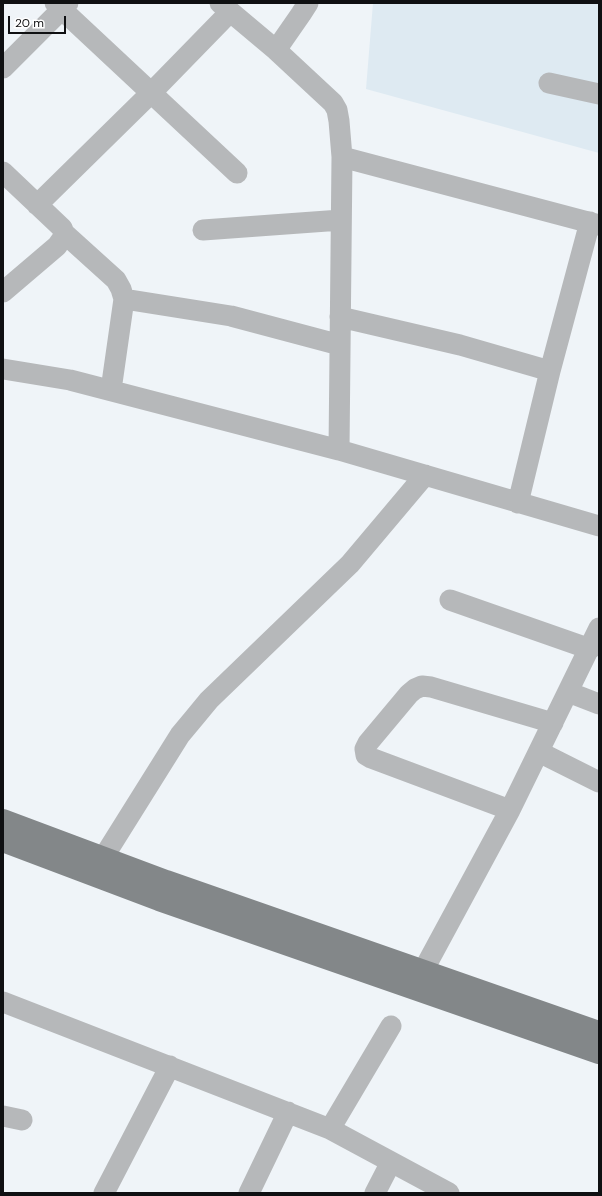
<!DOCTYPE html>
<style>
body{margin:0}
#map{position:relative;width:602px;height:1196px;overflow:hidden;background:#eff4f8;font-family:"DM Sans",sans-serif}
canvas{display:block}
.frame{position:absolute;inset:0;border:4px solid #0f1012;pointer-events:none}
.scale{position:absolute;left:8px;top:16px;width:58px;height:18px;box-sizing:border-box;border:2px solid #0f1012;border-top:0;padding-left:5px;font-size:12px;line-height:14px;white-space:nowrap;color:#0f1012;-webkit-text-stroke:3px #fff;paint-order:stroke}
</style>
<div id="map">
<canvas width="602" height="1196"></canvas>
<div class="frame"></div>
<div class="scale">20 m</div>
</div>
<script>
const context = document.querySelector('canvas').getContext('2d');
context.lineJoin = 'round';
function fillPath(path, color) {
  context.fillStyle = color;
  context.fill(path, 'evenodd');
}
function shape(rows) {
  const path = new Path2D();
  for (const r of rows) {
    path.moveTo(r[0], r[1]);
    for (let i = 2; i < r.length; i += 2) path.lineTo(r[i], r[i + 1]);
  }
  return path;
}
function strokePath(path, color, width, dash) {
  context.strokeStyle = color;
  context.lineWidth = width;
  context.lineCap = dash ? 'butt' : 'round';
  context.setLineDash(dash || []);
  context.stroke(path);
}
fillPath(shape([
 [373,3,599,3,599,153,366,89]
]), '#deeaf2');
strokePath(shape([
 [55,3,237,173],
 [220,3,276,50,333,103,337,110,339,121,342,157,339,450],
 [276,50,301,14,308,3],
 [3,68,68,3],
 [549,83,599,94],
 [342,157,599,225],
 [3,172,62,228,64,233,62,239,57,246,3,292],
 [37,205,152,92,230,12],
 [203,230,341,220],
 [64,233,116,280,121,289,124,299,111,390],
 [124,299,231,316,340,345],
 [340,317,460,345,550,371],
 [3,369,70,380,339,450,599,526],
 [518,503,550,371,590,222],
 [450,600,590,649],
 [568,692,599,704],
 [539,752,599,782],
 [510,810,371,758,366,755,365,749,368,743,409,694,415,689,422,686,431,687,553,723],
 [103,858,180,735,195,717,209,700,350,564,425,475],
 [423,971,510,810,599,628],
 [3,1002,330,1129,449,1193],
 [3,1116,22,1120],
 [330,1129,391,1026],
 [104,1193,170,1066],
 [249,1193,288,1112],
 [375,1193,391,1162]
]), '#b6b8ba', 21);
strokePath(shape([
 [3,820,166,881,599,1032],
 [3,841,159,900,599,1053]
]), '#838789', 22);
</script>
